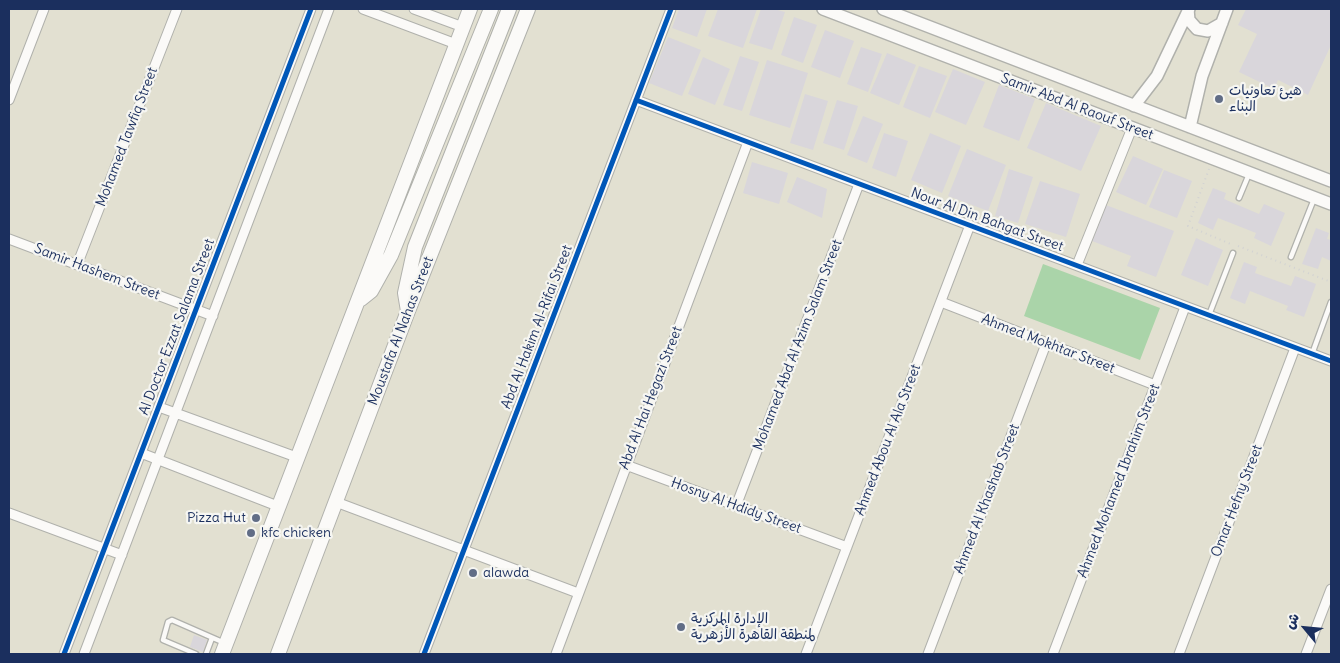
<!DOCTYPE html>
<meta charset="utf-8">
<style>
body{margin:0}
#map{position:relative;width:1340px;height:663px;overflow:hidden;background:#e2e0d1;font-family:Delius,"Playpen Sans Arabic",sans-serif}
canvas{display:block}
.frame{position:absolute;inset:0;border:10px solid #1b2f5e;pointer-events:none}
.north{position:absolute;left:1280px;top:603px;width:50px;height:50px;-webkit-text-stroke:4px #f6f6f2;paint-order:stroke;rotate:298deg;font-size:14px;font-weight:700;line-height:20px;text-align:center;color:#1b2f5e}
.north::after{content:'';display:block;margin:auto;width:18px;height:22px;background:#1b2f5e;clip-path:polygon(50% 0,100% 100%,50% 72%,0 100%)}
</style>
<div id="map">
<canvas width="1340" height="663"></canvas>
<div class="frame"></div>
<div class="north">ش</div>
</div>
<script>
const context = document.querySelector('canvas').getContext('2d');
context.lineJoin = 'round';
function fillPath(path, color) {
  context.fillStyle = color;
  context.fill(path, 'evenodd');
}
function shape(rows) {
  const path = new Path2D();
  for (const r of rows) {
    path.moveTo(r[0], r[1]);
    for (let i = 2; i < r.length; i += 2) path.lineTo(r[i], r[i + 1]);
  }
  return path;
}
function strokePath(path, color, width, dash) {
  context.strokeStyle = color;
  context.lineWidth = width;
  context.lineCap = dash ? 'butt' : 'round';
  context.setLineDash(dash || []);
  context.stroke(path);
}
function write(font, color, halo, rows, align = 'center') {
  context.font = font + ' Delius,"Playpen Sans Arabic",sans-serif';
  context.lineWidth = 4.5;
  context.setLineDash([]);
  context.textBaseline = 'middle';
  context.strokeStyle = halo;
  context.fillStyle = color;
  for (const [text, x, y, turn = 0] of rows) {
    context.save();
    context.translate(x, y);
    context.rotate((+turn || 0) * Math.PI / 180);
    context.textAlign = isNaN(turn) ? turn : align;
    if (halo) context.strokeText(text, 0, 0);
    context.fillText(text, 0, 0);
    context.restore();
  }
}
fillPath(shape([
 [1043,264,1160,308,1140,360,1024,316]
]), '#aad4a9');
fillPath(shape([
 [679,9,707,9,697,37,672,28],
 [718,9,757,9,743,48,708,36],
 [761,9,774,9,785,12,772,50,749,43],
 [1246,9,1331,9,1331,45,1308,95,1278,80,1274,89,1239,72,1257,34,1238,25],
 [794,17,817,25,803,63,781,55],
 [825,30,854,41,840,78,811,67],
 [668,37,701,50,682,96,649,83],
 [861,47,882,54,868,92,847,84],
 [887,53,916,65,899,105,870,93],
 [740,56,759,62,742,111,723,105],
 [703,57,730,69,715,105,688,94],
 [767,60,808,73,790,128,749,115],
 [919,66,947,76,930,118,903,107],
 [953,69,985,82,966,125,935,112],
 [999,85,1035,99,1019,141,983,127],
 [805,94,828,101,813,150,790,143],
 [837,100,858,106,844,150,823,143],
 [1046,103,1101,126,1081,171,1027,148],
 [863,116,883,124,867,163,847,155],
 [884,133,908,141,896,177,872,168],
 [930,133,961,146,942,193,911,180],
 [967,149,1006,165,988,211,948,196],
 [1133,156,1163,169,1146,205,1116,192],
 [752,162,788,173,779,204,743,193],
 [1009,169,1033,177,1018,223,995,216],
 [1164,170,1192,181,1177,218,1149,207],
 [797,177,827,189,822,218,787,202],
 [1040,181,1080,194,1066,237,1025,224],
 [1213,188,1226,193,1224,199,1259,214,1264,204,1285,213,1271,246,1254,238,1256,233,1218,218,1213,230,1198,223],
 [1106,205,1174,231,1156,277,1127,266,1131,256,1092,241],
 [1316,228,1329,233,1327,239,1331,240,1331,261,1322,257,1318,269,1302,264],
 [1196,238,1223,250,1208,286,1181,275],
 [1244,262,1257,267,1255,273,1291,286,1295,276,1316,284,1304,317,1286,310,1288,306,1250,291,1245,304,1230,298],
 [194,635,207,640,203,652,190,647]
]), '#d9d6db');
const service = shape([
 [1239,198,1249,174],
 [1291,257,1314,199],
 [1209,315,1233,253],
 [1312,354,1331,302],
 [196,654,163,640,168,622,172,620,220,641,226,641],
 [206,654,212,638]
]);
const minor = shape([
 [363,9,456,44],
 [414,9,463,27],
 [9,100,44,9],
 [636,100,1331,361],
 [9,239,213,316],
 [77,265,177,9],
 [1077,265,1132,128],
 [941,302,1155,385],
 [159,407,299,458],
 [141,453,280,507],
 [626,465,847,547],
 [336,502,578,593],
 [736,506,859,184],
 [9,513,122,555],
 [64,654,311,9],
 [84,654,329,9],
 [424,654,671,9],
 [556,654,748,142],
 [806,654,970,225],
 [928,654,1046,344],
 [1053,654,1185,307],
 [1179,654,1295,348],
 [1306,654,1331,589]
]);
const tertiary = shape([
 [823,9,1331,204],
 [883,9,1331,181],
 [1188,9,1189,20,1197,29,1208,31,1222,23],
 [1134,106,1157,76,1189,9],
 [1190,127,1202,76,1227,9]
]);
const primary = shape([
 [361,299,371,291,391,255,491,9],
 [408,311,405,293,415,247,509,9],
 [222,654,470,9],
 [278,654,408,311,528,9]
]);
strokePath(service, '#b0b1ac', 7);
strokePath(minor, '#b0b1ac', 11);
strokePath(tertiary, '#b0b1ac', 14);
strokePath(primary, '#b0b1ac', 16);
strokePath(shape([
 [1209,169,1188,226,1233,245],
 [1238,246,1331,282]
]), '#d2d2d2', 2, [1, 4]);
strokePath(service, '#fbfaf8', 4.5);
strokePath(minor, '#fbfaf8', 9);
strokePath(tertiary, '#fbfaf8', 11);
strokePath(primary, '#fbfaf8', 14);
strokePath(shape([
 [636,100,1331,361],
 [64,654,311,9],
 [424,654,671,9]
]), '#0057b8', 5);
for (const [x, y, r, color] of [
 [1219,99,5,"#616d86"],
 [256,518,5,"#616d86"],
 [251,533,5,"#616d86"],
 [473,573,5,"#616d86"],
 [681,627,5,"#616d86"]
]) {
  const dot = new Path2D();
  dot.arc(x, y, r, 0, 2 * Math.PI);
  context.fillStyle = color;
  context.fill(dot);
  strokePath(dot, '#f6f6f2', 2);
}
write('14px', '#1b2f5e', '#f6f6f2', [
 ["هيئ تعاونيات",1229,91],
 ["البناء",1229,107],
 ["Pizza Hut",246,518,"right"],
 ["kfc chicken",261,533],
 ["alawda",483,573],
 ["الإدارة المركزية",691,619],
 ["لمنطقة القاهرة الأزهرية",691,635]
], 'left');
write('14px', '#1b2f5e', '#f6f6f2', [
 ["Samir Abd Al Raouf Street",1077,107,21],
 ["Mohamed Tawfiq Street",127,137,-69],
 ["Nour Al Din Bahgat Street",987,220,20],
 ["Samir Hashem Street",97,272,21],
 ["Al Doctor Ezzat Salama Street",177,327,-69],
 ["Abd Al Hakim Al-Rifai Street",537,327,-69],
 ["Moustafa Al Nahas Street",401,331,-69],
 ["Ahmed Mokhtar Street",1048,344,21],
 ["Mohamed Abd Al Azim Salam Street",798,345,-69],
 ["Abd Al Hai Hegazi Street",651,398,-69],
 ["Ahmed Abou Al Ala Street",888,440,-69],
 ["Ahmed Mohamed Ibrahim Street",1119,481,-69],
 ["Ahmed Al Khashab Street",987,499,-69],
 ["Omar Hefny Street",1237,501,-69],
 ["Hosny Al Hdidy Street",736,506,20]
]);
</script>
